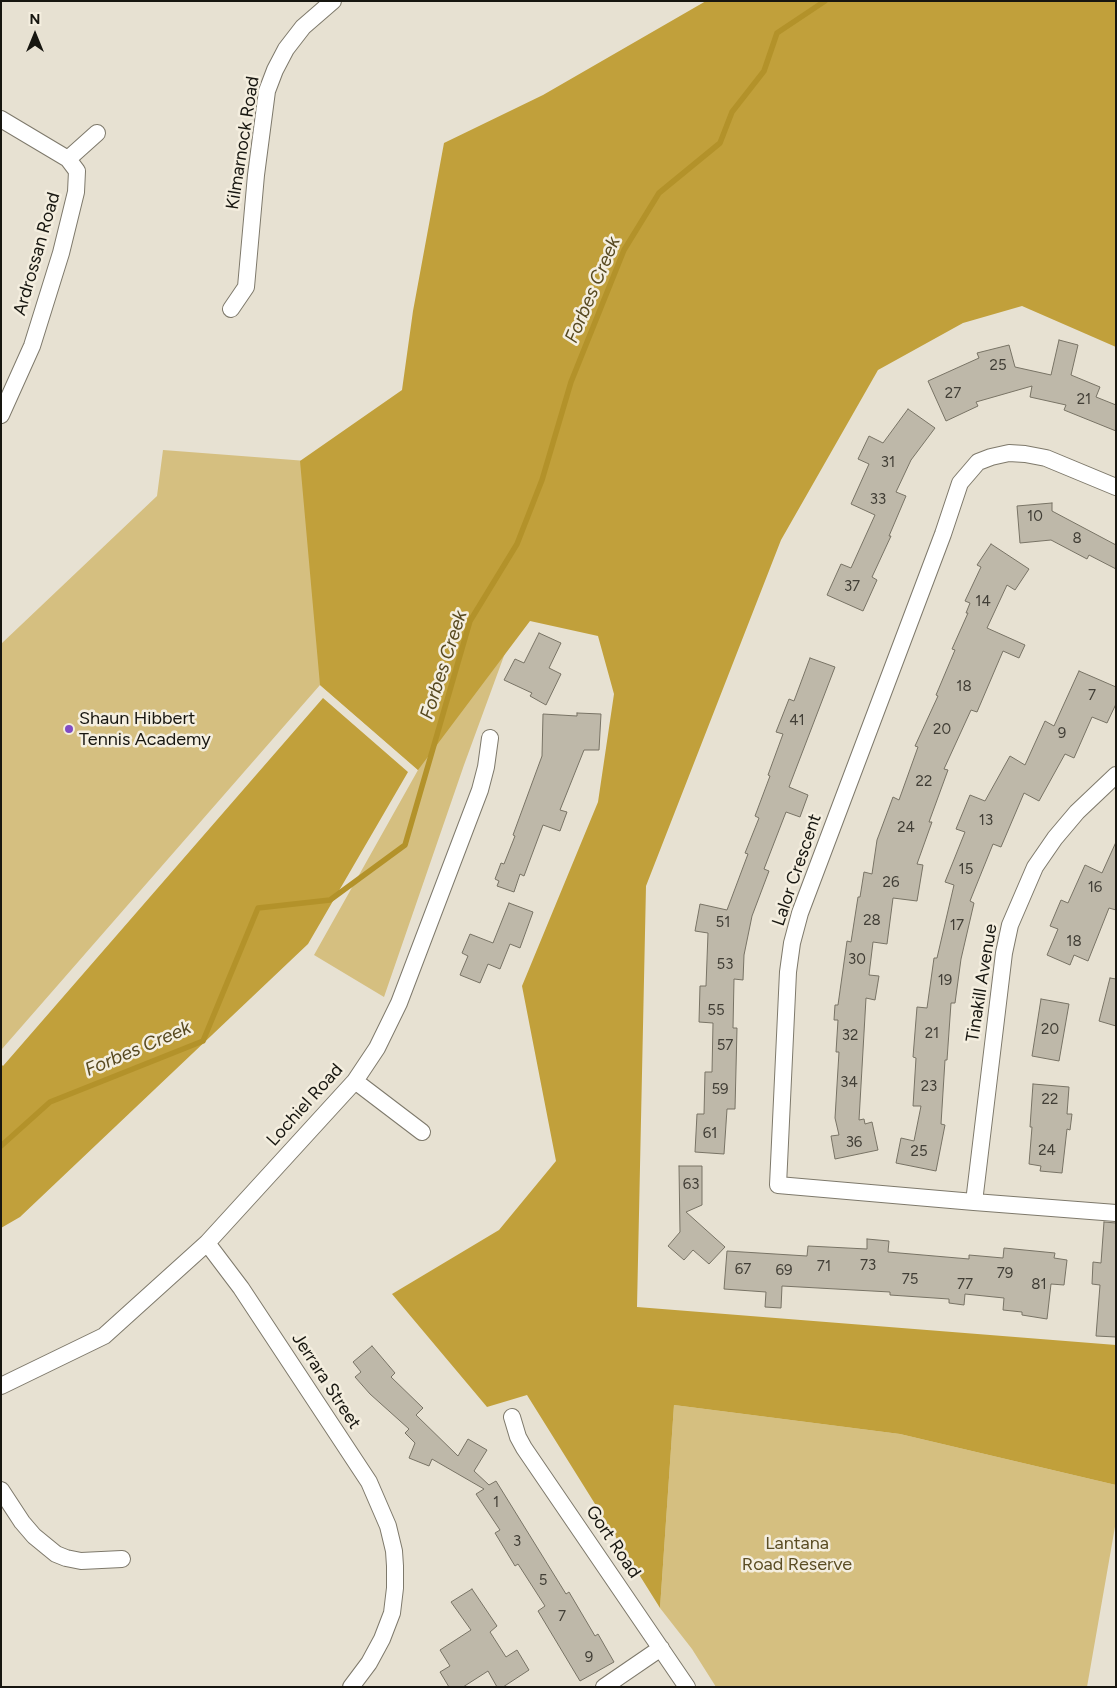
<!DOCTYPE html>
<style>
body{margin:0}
#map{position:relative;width:1117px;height:1688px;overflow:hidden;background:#e7e1d2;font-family:Figtree,sans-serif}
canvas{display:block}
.frame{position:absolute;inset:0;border:2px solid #171610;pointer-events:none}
.north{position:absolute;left:10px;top:10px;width:50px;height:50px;-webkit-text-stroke:4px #f4eedf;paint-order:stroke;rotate:0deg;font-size:14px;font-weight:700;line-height:20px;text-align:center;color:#171610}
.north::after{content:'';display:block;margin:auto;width:18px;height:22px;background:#171610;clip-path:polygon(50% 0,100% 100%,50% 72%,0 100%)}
</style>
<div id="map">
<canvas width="1117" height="1688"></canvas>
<div class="frame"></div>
<div class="north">N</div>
</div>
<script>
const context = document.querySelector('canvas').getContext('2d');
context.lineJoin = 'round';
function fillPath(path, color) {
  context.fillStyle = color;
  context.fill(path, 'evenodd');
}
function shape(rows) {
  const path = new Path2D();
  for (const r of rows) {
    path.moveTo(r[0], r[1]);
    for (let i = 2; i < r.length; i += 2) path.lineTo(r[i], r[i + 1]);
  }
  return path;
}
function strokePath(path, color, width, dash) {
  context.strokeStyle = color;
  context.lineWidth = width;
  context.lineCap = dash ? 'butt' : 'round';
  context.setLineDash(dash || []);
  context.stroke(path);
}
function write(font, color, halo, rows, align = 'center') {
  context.font = font + ' Figtree,sans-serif';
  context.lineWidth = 5;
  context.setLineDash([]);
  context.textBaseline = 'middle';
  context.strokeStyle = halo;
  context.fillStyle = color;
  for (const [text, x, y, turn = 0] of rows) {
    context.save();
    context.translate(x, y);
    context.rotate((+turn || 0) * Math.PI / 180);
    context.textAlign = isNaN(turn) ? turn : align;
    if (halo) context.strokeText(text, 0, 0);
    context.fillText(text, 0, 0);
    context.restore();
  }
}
fillPath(shape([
 [163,450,568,481,464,765,384,997,314,955,418,770,320,685,2,1049,1,644,157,496],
 [674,1405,900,1434,1116,1485,1116,1521,1087,1687,716,1687,692,1649,660,1608]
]), '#d5bf80');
fillPath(shape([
 [706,1,1116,1,1116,347,1022,306,963,323,878,370,781,540,646,886,637,1307,1116,1345,1116,1485,900,1434,674,1405,660,1608,527,1395,487,1407,392,1294,499,1230,556,1161,522,986,598,802,614,694,598,636,530,621,418,770,320,685,300,461,402,390,413,311,444,143,543,95],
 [323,698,408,772,308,944,20,1217,1,1228,1,1064,3,1066]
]), '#c1a03b');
strokePath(shape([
 [1,1146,50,1102,203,1041,258,908,330,900,405,845,470,621,517,544,542,480,571,382,624,250,659,193,720,143,732,112,764,71,777,33,825,1]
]), '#b3922a', 5.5);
const building = shape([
 [1059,340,1078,345,1071,375,1100,387,1096,397,1116,405,1116,431,1064,410,1066,405,1030,397,1032,386,976,402,978,406,946,421,928,381,979,358,977,353,1009,345,1015,367,1051,375,1059,340],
 [908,409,935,428,911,460,896,492,906,496,889,536,891,536,872,577,877,580,863,611,827,595,841,564,851,568,875,515,851,504,869,464,858,459,869,436,883,443,908,409],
 [1052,503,1052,511,1116,545,1116,569,1089,555,1087,559,1051,540,1020,543,1017,506,1052,503],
 [991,544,1029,569,1015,590,1007,585,987,628,1025,645,1019,658,1003,651,977,712,971,710,944,769,948,770,929,822,932,822,917,864,923,865,917,901,893,898,887,944,873,942,869,975,879,976,875,1000,866,998,859,1120,864,1119,865,1124,872,1122,878,1150,835,1159,831,1136,839,1135,835,1118,839,1052,836,1052,838,1020,834,1020,835,1005,838,1005,847,941,851,942,858,897,860,897,864,872,872,874,877,840,893,797,899,800,918,747,915,746,938,696,936,695,955,650,952,649,968,613,966,613,970,603,965,601,981,567,977,565,991,544],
 [539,633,561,643,549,668,561,674,546,705,530,696,532,693,504,680,515,659,524,663,539,633],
 [810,658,835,667,789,787,808,795,800,817,786,812,764,869,769,871,752,916,744,955,743,980,734,979,733,1028,737,1028,735,1109,727,1109,724,1154,695,1152,697,1114,704,1114,705,1072,712,1072,713,1023,699,1022,700,986,706,986,708,933,695,931,700,904,727,910,748,854,745,853,759,818,755,816,770,776,768,775,783,734,776,732,789,699,794,701,810,658],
 [1079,671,1116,687,1116,704,1107,723,1092,717,1074,758,1065,754,1039,801,1024,793,1001,847,993,844,970,901,974,903,961,959,955,1003,951,1003,947,1060,945,1060,941,1124,945,1125,936,1171,896,1163,901,1138,914,1141,921,1106,913,1106,916,1058,913,1057,917,1007,927,1008,934,958,937,958,954,885,945,882,965,832,956,829,970,795,985,801,1010,756,1025,765,1045,721,1054,726,1079,671],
 [577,713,601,714,599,750,584,750,560,810,567,812,560,831,543,825,524,876,520,874,514,892,497,886,499,881,495,879,501,863,504,864,515,836,513,835,542,756,543,714,577,716,577,713],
 [1116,842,1116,910,1109,908,1088,961,1074,955,1070,965,1047,955,1058,929,1050,926,1061,900,1068,903,1085,865,1102,873,1116,842],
 [509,903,533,912,520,948,510,944,500,969,488,964,480,983,460,975,468,956,462,953,470,934,493,943,509,903],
 [1110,978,1116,979,1116,1026,1099,1021,1110,978],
 [1041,999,1069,1004,1059,1061,1032,1056,1041,999],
 [1033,1084,1069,1087,1067,1114,1072,1114,1070,1130,1067,1129,1062,1173,1040,1171,1041,1166,1029,1164,1032,1127,1030,1127,1033,1084],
 [679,1166,702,1166,702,1205,686,1212,725,1247,709,1264,693,1250,684,1260,668,1246,680,1232,679,1166],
 [1104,1222,1116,1223,1116,1337,1096,1336,1100,1285,1092,1284,1093,1262,1101,1263,1104,1222],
 [867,1239,889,1241,888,1252,969,1259,969,1255,1003,1258,1004,1248,1055,1253,1054,1258,1067,1260,1064,1285,1051,1284,1047,1319,1022,1315,1022,1312,1003,1310,1004,1298,965,1294,964,1305,949,1303,949,1299,890,1295,890,1292,782,1286,781,1308,765,1307,766,1292,724,1289,727,1251,807,1256,808,1246,867,1249,867,1239],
 [372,1346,395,1373,391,1377,423,1408,416,1415,458,1456,468,1439,487,1450,474,1471,489,1485,496,1481,566,1594,569,1592,595,1636,598,1634,614,1662,580,1681,538,1611,545,1606,518,1564,515,1566,495,1533,500,1530,476,1494,484,1489,432,1459,429,1466,409,1458,415,1443,405,1433,409,1429,370,1394,355,1377,361,1372,353,1362,372,1346],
 [472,1589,497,1626,490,1632,506,1657,517,1650,529,1670,503,1687,497,1687,488,1671,463,1687,449,1687,440,1672,450,1666,440,1650,471,1630,451,1602,472,1589]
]);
fillPath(building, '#beb8a9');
strokePath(building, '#787365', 1);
const minor = shape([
 [1,119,68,159],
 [231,309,246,287,256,175,267,91,275,70,286,49,303,27,333,1],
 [1,415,32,346,61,253,76,192,77,171,68,159,97,133],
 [1116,487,1046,458,1025,454,1009,453,991,457,978,462,960,483,943,534,800,913,792,943,788,972,778,1185,974,1202,1116,1213],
 [355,1081,422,1132],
 [974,1202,1004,953,1010,925,1035,867,1055,838,1077,812,1116,775],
 [207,1243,241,1288,369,1482,388,1526,394,1551,395,1566,395,1588,392,1613,382,1639,369,1663,351,1687],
 [1,1386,104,1336,207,1243,355,1081,377,1048,399,1003,480,790,486,767,490,738],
 [512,1417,518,1437,524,1448,687,1687],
 [1,1490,22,1522,34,1536,56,1554,66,1558,81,1561,122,1559],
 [604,1687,661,1648]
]);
strokePath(minor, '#7e796b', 18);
strokePath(minor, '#fff', 16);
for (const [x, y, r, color] of [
 [69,729,5,"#804cc4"]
]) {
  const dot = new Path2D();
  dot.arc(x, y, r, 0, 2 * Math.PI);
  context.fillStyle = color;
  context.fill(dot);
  strokePath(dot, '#f4eedf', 2);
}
write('15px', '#413e36', null, [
 ["25",998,366],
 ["27",953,394],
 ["21",1084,400],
 ["31",888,463],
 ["33",878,500],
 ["10",1035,517],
 ["8",1077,539],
 ["37",852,587],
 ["14",983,602],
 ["18",964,687],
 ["7",1092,696],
 ["41",797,721],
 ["20",942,730],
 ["9",1062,734],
 ["22",924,782],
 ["13",986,821],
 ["24",906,828],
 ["15",966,870],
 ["26",891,883],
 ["16",1095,888],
 ["28",872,921],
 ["51",723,923],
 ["17",957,926],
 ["18",1074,942],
 ["30",857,960],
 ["53",725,965],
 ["19",945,981],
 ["55",716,1011],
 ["20",1050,1030],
 ["21",932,1034],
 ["32",850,1036],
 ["57",725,1046],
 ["34",849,1083],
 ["23",929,1087],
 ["59",720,1090],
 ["22",1050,1100],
 ["61",710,1134],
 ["36",854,1143],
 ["24",1047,1151],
 ["25",919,1152],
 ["63",691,1185],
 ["73",868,1266],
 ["71",824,1267],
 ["67",743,1270],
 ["69",784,1271],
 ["79",1005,1274],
 ["75",910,1280],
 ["77",965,1285],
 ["81",1039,1285],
 ["1",496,1503],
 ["3",517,1542],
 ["5",543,1581],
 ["7",562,1617],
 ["9",589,1658]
]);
write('18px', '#171610', '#f4eedf', [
 ["Kilmarnock Road",243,143,-81],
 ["Ardrossan Road",37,254,-74],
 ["Lalor Crescent",797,870,-71],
 ["Tinakill Avenue",982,983,-81],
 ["Lochiel Road",305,1105,-48],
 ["Jerrara Street",326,1381,57],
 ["Gort Road",613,1542,56]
]);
write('18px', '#171610', '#f4eedf', [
 ["Shaun Hibbert",79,719],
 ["Tennis Academy",79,740]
], 'left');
write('18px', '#5b4d24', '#f4eedf', [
 ["Lantana",797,1544],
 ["Road Reserve",797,1565]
]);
write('italic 19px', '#574920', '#f4eedf', [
 ["Forbes Creek",593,290,-67],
 ["Forbes Creek",444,665,-72],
 ["Forbes Creek",138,1049,-23]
]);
</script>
